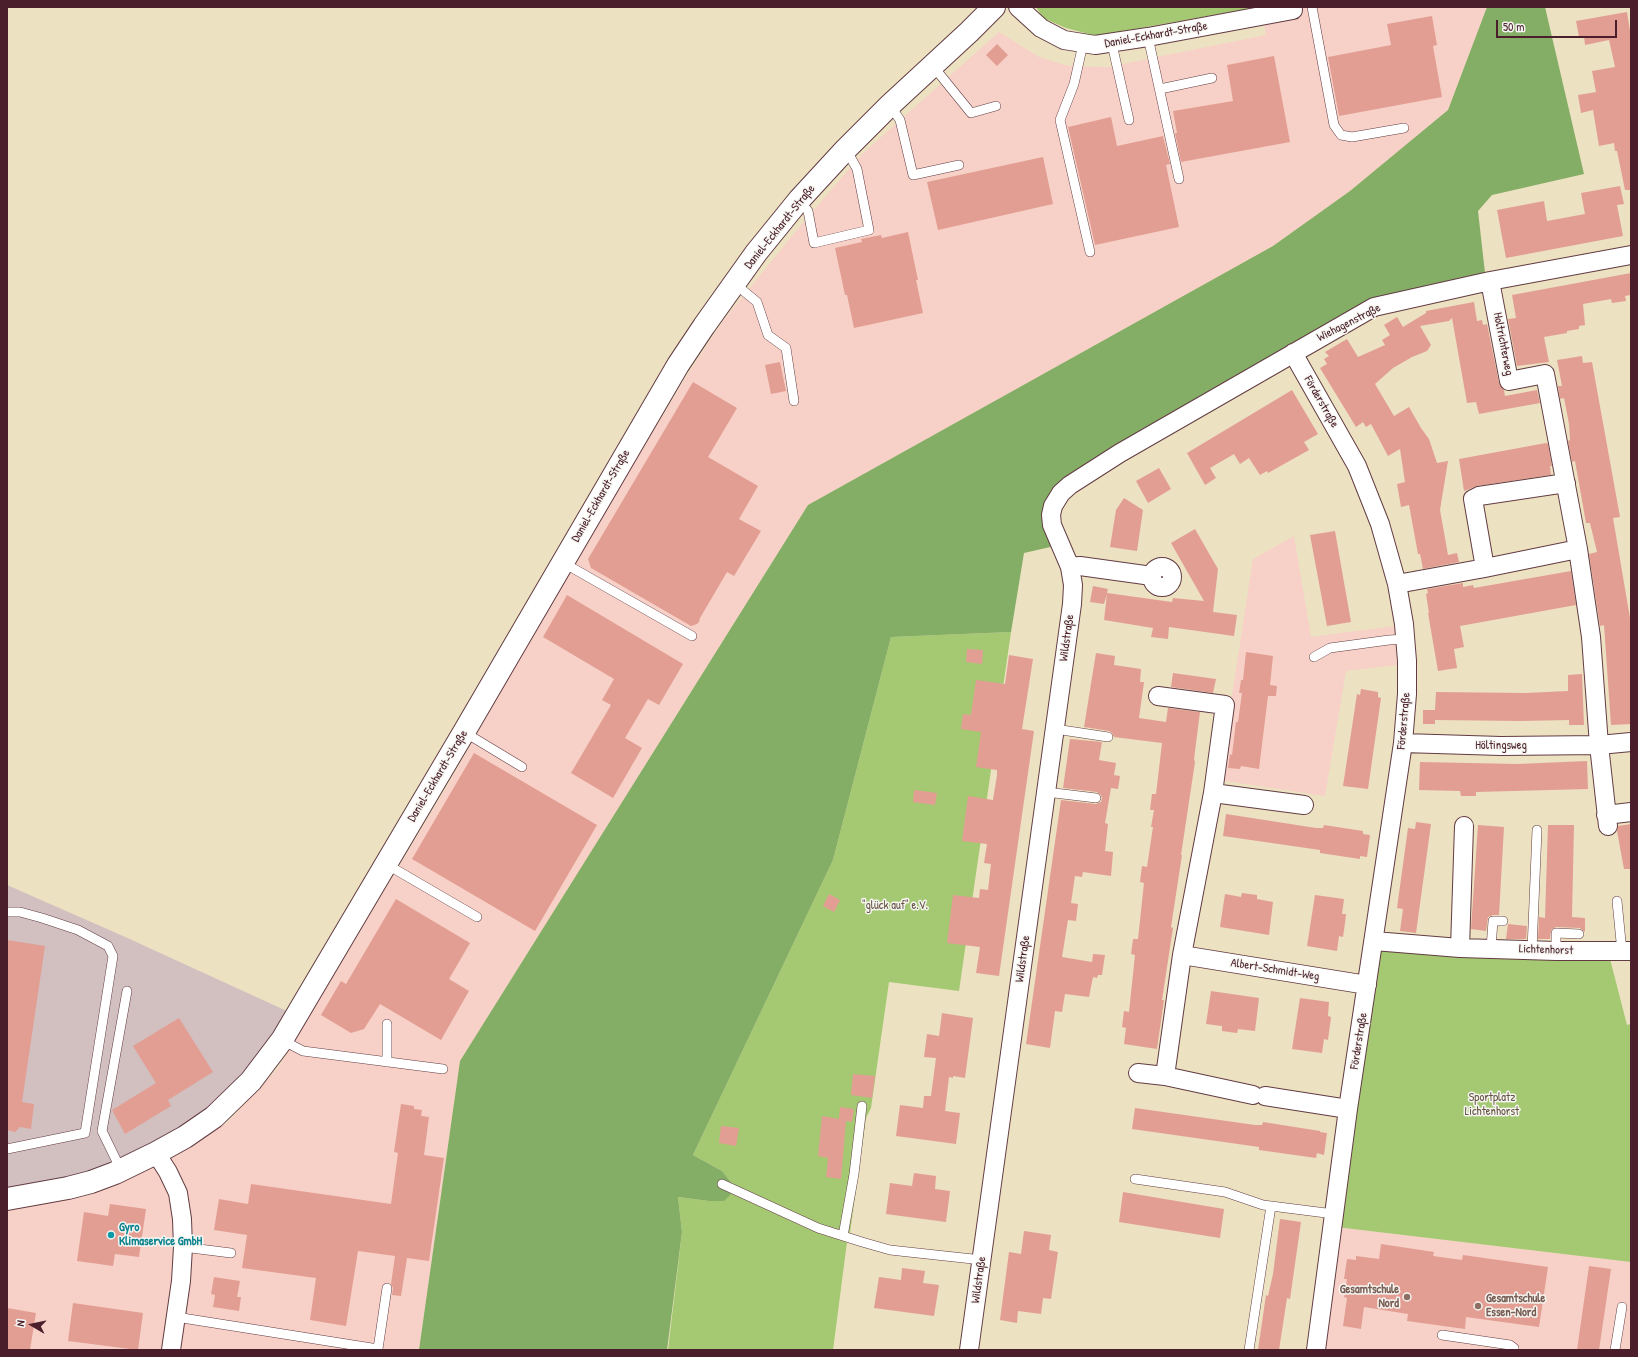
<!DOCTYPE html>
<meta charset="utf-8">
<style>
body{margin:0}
#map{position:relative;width:1638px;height:1357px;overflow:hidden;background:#ece1c1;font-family:"Patrick Hand",sans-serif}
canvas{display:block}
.frame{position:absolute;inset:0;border:8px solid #4a1f2b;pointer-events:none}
.north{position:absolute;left:12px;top:1305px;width:40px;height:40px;-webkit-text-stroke:3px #f6f6f2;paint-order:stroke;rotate:279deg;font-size:11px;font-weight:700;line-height:16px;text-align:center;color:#4a1f2b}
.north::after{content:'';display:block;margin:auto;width:14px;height:18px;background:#4a1f2b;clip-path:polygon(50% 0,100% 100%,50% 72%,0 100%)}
.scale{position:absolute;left:1496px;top:20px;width:121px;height:18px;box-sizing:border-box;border:2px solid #4a1f2b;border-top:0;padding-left:5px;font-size:12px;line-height:14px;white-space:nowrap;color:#4a1f2b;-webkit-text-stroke:3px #f6f6f2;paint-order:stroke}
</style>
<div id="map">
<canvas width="1638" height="1357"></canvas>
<div class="frame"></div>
<div class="north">N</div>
<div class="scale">50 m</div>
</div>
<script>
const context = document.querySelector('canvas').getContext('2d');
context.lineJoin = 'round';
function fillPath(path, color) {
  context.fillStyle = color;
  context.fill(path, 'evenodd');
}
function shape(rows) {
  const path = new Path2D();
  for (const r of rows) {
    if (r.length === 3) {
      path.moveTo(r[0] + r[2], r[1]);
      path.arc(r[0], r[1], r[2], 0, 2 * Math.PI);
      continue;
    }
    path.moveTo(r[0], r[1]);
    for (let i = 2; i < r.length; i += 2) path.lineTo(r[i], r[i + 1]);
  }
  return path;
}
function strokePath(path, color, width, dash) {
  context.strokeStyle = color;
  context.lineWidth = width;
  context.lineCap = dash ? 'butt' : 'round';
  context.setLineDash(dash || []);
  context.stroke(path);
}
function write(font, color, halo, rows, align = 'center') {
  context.font = font + ' "Patrick Hand",sans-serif';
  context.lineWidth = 3;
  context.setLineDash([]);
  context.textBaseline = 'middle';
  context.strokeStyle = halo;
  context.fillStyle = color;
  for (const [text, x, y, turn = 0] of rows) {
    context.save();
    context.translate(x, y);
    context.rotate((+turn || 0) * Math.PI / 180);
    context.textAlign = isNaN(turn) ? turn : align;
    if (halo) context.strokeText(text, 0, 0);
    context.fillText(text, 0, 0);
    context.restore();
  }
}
fillPath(shape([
 [1261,7,1487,7,1448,110,1350,191,1273,246,808,505,460,1061,419,1350,7,1350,7,1206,159,1164,227,1123,278,1068,449,783,579,554,686,377,723,321,801,225,862,154,999,32,1039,57,1068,66,1108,67,1266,35],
 [1294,536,1311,637,1395,626,1397,665,1346,671,1325,796,1219,780,1253,559],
 [1336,1227,1631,1262,1631,1350,1318,1350]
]), '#f7d1c7');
fillPath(shape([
 [7,885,123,936,289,1012,262,1057,186,1130,78,1179,7,1190]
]), '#d2bfc0');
fillPath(shape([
 [1036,7,1258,7,1096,36,1066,28,1043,18],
 [1011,632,959,991,889,982,871,1108,866,1118,850,1233,833,1231,735,1187,722,1171,693,1155,833,860,891,637],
 [1377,945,1609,955,1627,1025,1631,1024,1631,1262,1336,1227],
 [733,1192,802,1226,847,1242,833,1350,668,1350,682,1232,678,1197,709,1201]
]), '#a5c973');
fillPath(shape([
 [1487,7,1545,7,1584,174,1492,195,1478,211,1485,273,1409,293,1058,492,1059,545,1024,553,1011,632,891,637,833,860,693,1155,722,1171,735,1187,733,1192,724,1201,709,1201,678,1197,682,1232,667,1350,419,1350,460,1061,808,505,1273,246,1350,191,1448,110]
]), '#84ad65');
fillPath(shape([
 [1627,12,1631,37,1631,190,1625,190,1617,151,1615,151,1614,143,1599,146,1593,110,1581,113,1578,95,1596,92,1592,71,1615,67,1609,40,1585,45,1584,36,1579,37,1576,21],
 [1432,16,1437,45,1433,46,1442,97,1339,116,1328,57,1391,45,1387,24],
 [997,44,1008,55,997,66,986,55],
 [1274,56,1290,142,1181,162,1175,133,1177,133,1173,111,1233,101,1227,65],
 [1111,117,1117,146,1163,136,1170,164,1166,165,1179,227,1095,245,1068,127],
 [1043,157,1053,204,938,230,927,182],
 [1620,186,1624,204,1617,205,1623,236,1506,258,1497,210,1544,201,1547,221,1585,214,1581,193],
 [908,232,918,280,916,280,923,313,854,328,847,295,845,295,835,248,862,242,861,239,881,235,882,238],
 [1631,273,1631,295,1625,296,1626,301,1612,303,1611,299,1583,304,1585,325,1579,326,1579,329,1567,331,1567,333,1544,337,1549,362,1517,366,1508,319,1516,318,1512,295],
 [1474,302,1477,321,1482,320,1483,325,1487,324,1499,383,1504,390,1505,396,1537,390,1540,403,1479,414,1476,402,1467,403,1452,318,1449,321,1420,326,1431,345,1427,351,1412,357,1393,368,1375,384,1394,416,1409,407,1421,428,1429,439,1437,463,1448,461,1440,510,1448,555,1457,553,1459,562,1423,569,1420,554,1418,554,1409,505,1401,507,1397,484,1405,482,1400,449,1388,456,1371,424,1366,427,1363,422,1356,427,1320,368,1327,364,1324,359,1329,356,1325,352,1347,339,1358,357,1385,345,1382,340,1390,335,1384,325,1397,317,1403,327,1426,313,1426,311],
 [1582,356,1583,363,1592,362,1620,517,1613,518,1631,624,1631,724,1611,725,1604,625,1600,626,1589,554,1597,552,1590,523,1586,523,1575,461,1572,462,1568,441,1570,440,1569,424,1564,398,1560,399,1558,386,1562,386,1557,360],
 [780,362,786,391,771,394,765,365],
 [693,382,737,408,708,457,758,486,739,519,761,531,734,576,727,572,700,618,699,622,697,624,691,626,591,568,588,559],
 [1292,390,1318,434,1304,442,1309,450,1268,473,1267,471,1260,475,1249,458,1240,464,1234,454,1210,468,1216,478,1205,485,1187,453],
 [1546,443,1548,444,1552,466,1550,466,1551,475,1477,486,1464,491,1459,459],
 [1159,468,1171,489,1148,503,1136,481],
 [1124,498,1143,510,1137,551,1110,547,1116,510],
 [1195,529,1218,569,1213,612,1237,615,1234,636,1169,627,1168,639,1151,637,1153,628,1104,620,1107,594,1104,604,1090,602,1093,586,1108,589,1107,593,1172,602,1173,598,1204,601,1171,543],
 [1335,531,1351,622,1327,626,1310,535],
 [1571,571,1576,605,1460,626,1464,647,1454,649,1457,668,1438,671,1428,613,1429,613,1426,594,1428,593,1427,589,1463,583,1463,587,1473,585,1474,588],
 [567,595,683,664,659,705,648,699,625,738,642,748,613,798,571,773,611,705,602,700,614,679,543,637],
 [967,649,983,650,982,664,966,662],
 [1246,652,1273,656,1270,685,1277,686,1276,696,1268,696,1259,769,1241,766,1240,769,1228,768,1230,754,1232,755,1236,722,1238,722,1242,693,1239,693,1241,680,1243,680],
 [1096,653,1115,656,1114,665,1141,669,1140,682,1144,682,1139,718,1166,722,1168,708,1200,712,1194,759,1195,762,1181,855,1182,855,1171,927,1173,928,1162,1000,1164,1000,1157,1049,1124,1044,1126,1028,1122,1027,1124,1011,1129,1012,1135,955,1131,954,1133,939,1138,939,1144,883,1140,882,1142,866,1147,867,1153,827,1151,827,1154,810,1150,810,1152,794,1156,794,1162,743,1114,737,1112,733,1109,731,1084,727],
 [1009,655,1033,659,1022,729,1034,731,999,976,976,973,980,947,947,943,953,895,979,898,980,889,988,890,991,864,984,863,987,844,962,841,968,796,993,800,997,775,997,770,976,767,981,732,961,729,963,714,971,715,976,680,1005,684],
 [1173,673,1216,679,1213,693,1171,687],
 [1582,674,1584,725,1569,725,1569,720,1520,721,1435,720,1435,724,1423,724,1423,710,1435,710,1436,692,1526,693,1568,691,1568,675],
 [1361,689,1378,692,1378,697,1381,698,1368,789,1343,786,1357,694,1360,695],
 [1070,739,1102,742,1099,760,1116,763,1114,775,1120,776,1118,789,1111,788,1105,823,1108,824,1105,851,1113,852,1111,876,1083,872,1082,877,1075,876,1071,903,1078,904,1076,921,1068,920,1062,957,1092,962,1093,954,1105,955,1102,975,1098,975,1097,978,1093,977,1089,997,1065,994,1062,1012,1055,1011,1050,1048,1026,1044,1061,800,1096,804,1101,802,1102,798,1101,795,1097,792,1063,788],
 [474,753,597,825,535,931,412,859],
 [1587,761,1588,789,1476,792,1476,796,1461,796,1460,791,1419,790,1420,762,1518,764],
 [914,790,937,793,935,805,913,802],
 [1226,814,1316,828,1323,828,1324,825,1363,831,1363,834,1370,835,1367,857,1360,856,1360,859,1320,853,1320,850,1223,836],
 [1416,822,1431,824,1416,933,1400,931,1403,909,1397,908,1408,828,1415,829],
 [1631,824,1631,869,1624,869,1617,831,1618,826],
 [1478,825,1504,827,1499,915,1493,915,1488,917,1486,931,1471,929],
 [1548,825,1574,825,1572,917,1585,918,1585,932,1580,928,1556,927,1551,930,1550,939,1538,939,1539,917,1545,918],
 [1242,893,1257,895,1257,899,1273,902,1269,935,1220,927,1225,894,1241,897],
 [829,894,840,900,834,912,823,906],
 [1315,895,1344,899,1342,914,1346,914,1345,923,1343,937,1339,936,1337,951,1307,946],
 [396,899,470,943,449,979,469,991,441,1040,380,1004,364,1029,351,1033,321,1015,341,981,346,984],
 [1508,924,1527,926,1526,939,1506,939],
 [7,940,45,946,22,1102,34,1104,31,1129,20,1127,15,1132,7,1130],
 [1211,991,1259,998,1255,1031,1238,1029,1237,1033,1222,1031,1222,1026,1206,1024],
 [1300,998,1329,1002,1328,1016,1331,1017,1330,1025,1328,1040,1324,1039,1322,1053,1292,1049],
 [942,1013,973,1018,965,1078,953,1076,953,1078,949,1077,945,1111,960,1113,956,1144,896,1136,900,1105,923,1108,924,1096,931,1096,936,1058,924,1057,927,1034,939,1036],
 [179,1018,213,1072,168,1100,171,1106,125,1134,112,1110,156,1083,133,1046],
 [853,1074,875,1076,872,1098,851,1095],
 [401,1104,414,1106,414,1109,422,1110,421,1116,429,1117,424,1155,444,1158,429,1261,407,1258,401,1296,392,1295,393,1288,391,1284,395,1256,358,1251,346,1326,310,1320,316,1278,242,1268,247,1235,214,1230,219,1199,248,1204,251,1184,391,1204,398,1153,394,1152],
 [840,1107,854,1109,852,1122,846,1121,841,1179,826,1177,828,1158,818,1156,822,1116,839,1119],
 [1135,1108,1255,1125,1262,1125,1263,1122,1320,1131,1320,1132,1327,1133,1324,1155,1317,1153,1316,1158,1259,1150,1259,1147,1132,1129],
 [721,1126,739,1128,736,1146,719,1143],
 [914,1173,936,1176,935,1189,950,1191,946,1222,886,1214,890,1183,912,1186],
 [1123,1192,1224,1209,1220,1238,1119,1222],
 [110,1204,146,1209,139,1257,115,1254,113,1266,77,1261,84,1212,108,1216],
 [1280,1219,1301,1222,1290,1299,1287,1298,1279,1350,1258,1350,1266,1295,1268,1296,1273,1274],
 [1024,1231,1051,1235,1049,1250,1058,1252,1051,1299,1043,1298,1041,1314,1018,1311,1017,1323,1000,1320,1009,1252,1021,1254],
 [1381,1244,1434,1252,1433,1256,1462,1260,1463,1255,1548,1267,1539,1327,1466,1317,1465,1329,1407,1321,1408,1314,1364,1307,1361,1329,1343,1326,1347,1298,1344,1297,1347,1279,1344,1279,1347,1259,1356,1260,1356,1256,1379,1259],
 [1589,1266,1611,1269,1599,1350,1577,1350],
 [902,1268,925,1271,923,1283,939,1285,934,1316,874,1308,879,1277,901,1280],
 [214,1277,240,1281,237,1297,241,1297,239,1311,213,1307,215,1295,211,1294],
 [73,1303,143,1313,138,1350,68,1341],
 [7,1308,36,1313,30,1350,7,1350]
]), '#e39e93');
const service = shape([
 [1312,7,1334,125,1341,135,1352,137,1404,128],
 [1148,37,1179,179],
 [1083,44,1074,84,1060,120,1090,252],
 [1112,44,1129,120],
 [933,66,971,113,996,106],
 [1160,89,1212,78],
 [890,105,900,120,913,175,959,165],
 [799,200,808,211,814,243,869,230,857,169,846,149],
 [734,283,757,302,768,335,786,348,794,401],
 [562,562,692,636],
 [1314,657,1330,648,1389,640,1406,639],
 [1055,729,1108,737],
 [464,732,522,767],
 [1046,792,1096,798],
 [386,864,477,917],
 [1617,901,1622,952],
 [7,912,20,912,42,918,78,930,108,946,113,956,85,1133,7,1149],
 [1491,948,1493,921,1503,921],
 [1532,950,1537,830],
 [1556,951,1556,933,1579,934],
 [282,1040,303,1051,443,1069],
 [387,1062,387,1024],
 [121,1170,102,1131,127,991],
 [1135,1179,1225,1192,1263,1205,1334,1214],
 [722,1184,818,1228,862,1242,890,1250,982,1260],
 [843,1236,854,1174,862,1106],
 [183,1247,231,1253],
 [176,1317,378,1349,387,1288],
 [1442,1335,1510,1345,1514,1348,1513,1350],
 [1249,1350,1271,1206],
 [1615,1350,1622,1307]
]);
const minor = shape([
 [1018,7,1041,28,1064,40,1095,45,1148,37,1293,10],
 [1293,353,1357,466,1380,524,1397,584,1404,624,1407,661,1407,694,1403,743,1348,1109,1316,1350],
 [1070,567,1080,566,1152,576],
 [1162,577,10],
 [1485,568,1473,499,1479,496,1566,483],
 [1397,584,1485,568,1578,549],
 [1158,696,1225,705,1213,793],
 [1403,743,1501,746,1599,745,1591,637,1578,549,1545,374,1509,381,1490,281],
 [1606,815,1631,812],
 [1608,826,1599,745,1631,742],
 [1374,941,1460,948,1556,951,1631,951],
 [1460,948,1464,826],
 [1182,955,1213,793,1304,805],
 [1138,1073,1165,1076,1253,1095],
 [1165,1076,1182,955,1367,985],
 [1265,1096,1348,1109],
 [156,1153,168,1172,178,1193,182,1219,183,1247,181,1281,171,1350],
 [969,1350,1072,604,1073,585,1070,567,1052,525,1051,515,1053,506,1061,493,1070,485,1120,453,1374,307,1490,281,1631,255]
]);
const tertiary = shape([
 [7,1199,68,1188,91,1182,115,1173,156,1153,185,1137,214,1117,251,1081,282,1040,464,732,678,365,704,326,756,253,799,200,846,149,890,105,969,32,994,7]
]);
strokePath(service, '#623c42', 10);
strokePath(minor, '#623c42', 20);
strokePath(tertiary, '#623c42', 24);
strokePath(service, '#fff', 9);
strokePath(minor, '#fff', 18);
strokePath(tertiary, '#fff', 22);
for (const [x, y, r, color] of [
 [111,1235,4,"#0f9aa8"],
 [1407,1297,4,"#8d6e63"],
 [1478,1306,4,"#8d6e63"]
]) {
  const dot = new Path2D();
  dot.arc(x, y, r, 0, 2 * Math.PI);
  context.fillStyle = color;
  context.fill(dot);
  strokePath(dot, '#f6f6f2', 1.5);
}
write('12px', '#4a1f2b', '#f6f6f2', [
 ["Daniel-Eckhardt-Straße",1156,35,-10],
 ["Daniel-Eckhardt-Straße",780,227,-51],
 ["Wiehagenstraße",1349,323,-27],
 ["Holtrichterweg",1503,344,79],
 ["Förderstraße",1321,402,60],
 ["Daniel-Eckhardt-Straße",601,496,-60],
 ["Wildstraße",1067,638,-82],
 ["Förderstraße",1404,721,-85],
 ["Höltingsweg",1501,746],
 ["Daniel-Eckhardt-Straße",438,776,-59],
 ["Lichtenhorst",1546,950,2],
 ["Wildstraße",1023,959,-82],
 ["Albert-Schmidt-Weg",1275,970,9],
 ["Förderstraße",1359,1041,-81],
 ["Wildstraße",979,1280,-82]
]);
write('12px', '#655241', '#f6f6f2', [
 ["\"glück auf\" e.V.",895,906],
 ["Sportplatz",1492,1098],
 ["Lichtenhorst",1492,1112]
]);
write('bold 12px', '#0d838f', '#f6f6f2', [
 ["Gyro",119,1228],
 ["Klimaservice GmbH",119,1242]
], 'left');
write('bold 12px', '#785e54', '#f6f6f2', [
 ["Gesamtschule",1399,1290],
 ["Nord",1399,1304],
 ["Gesamtschule",1486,1299,"left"],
 ["Essen-Nord",1486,1313,"left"]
], 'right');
</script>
